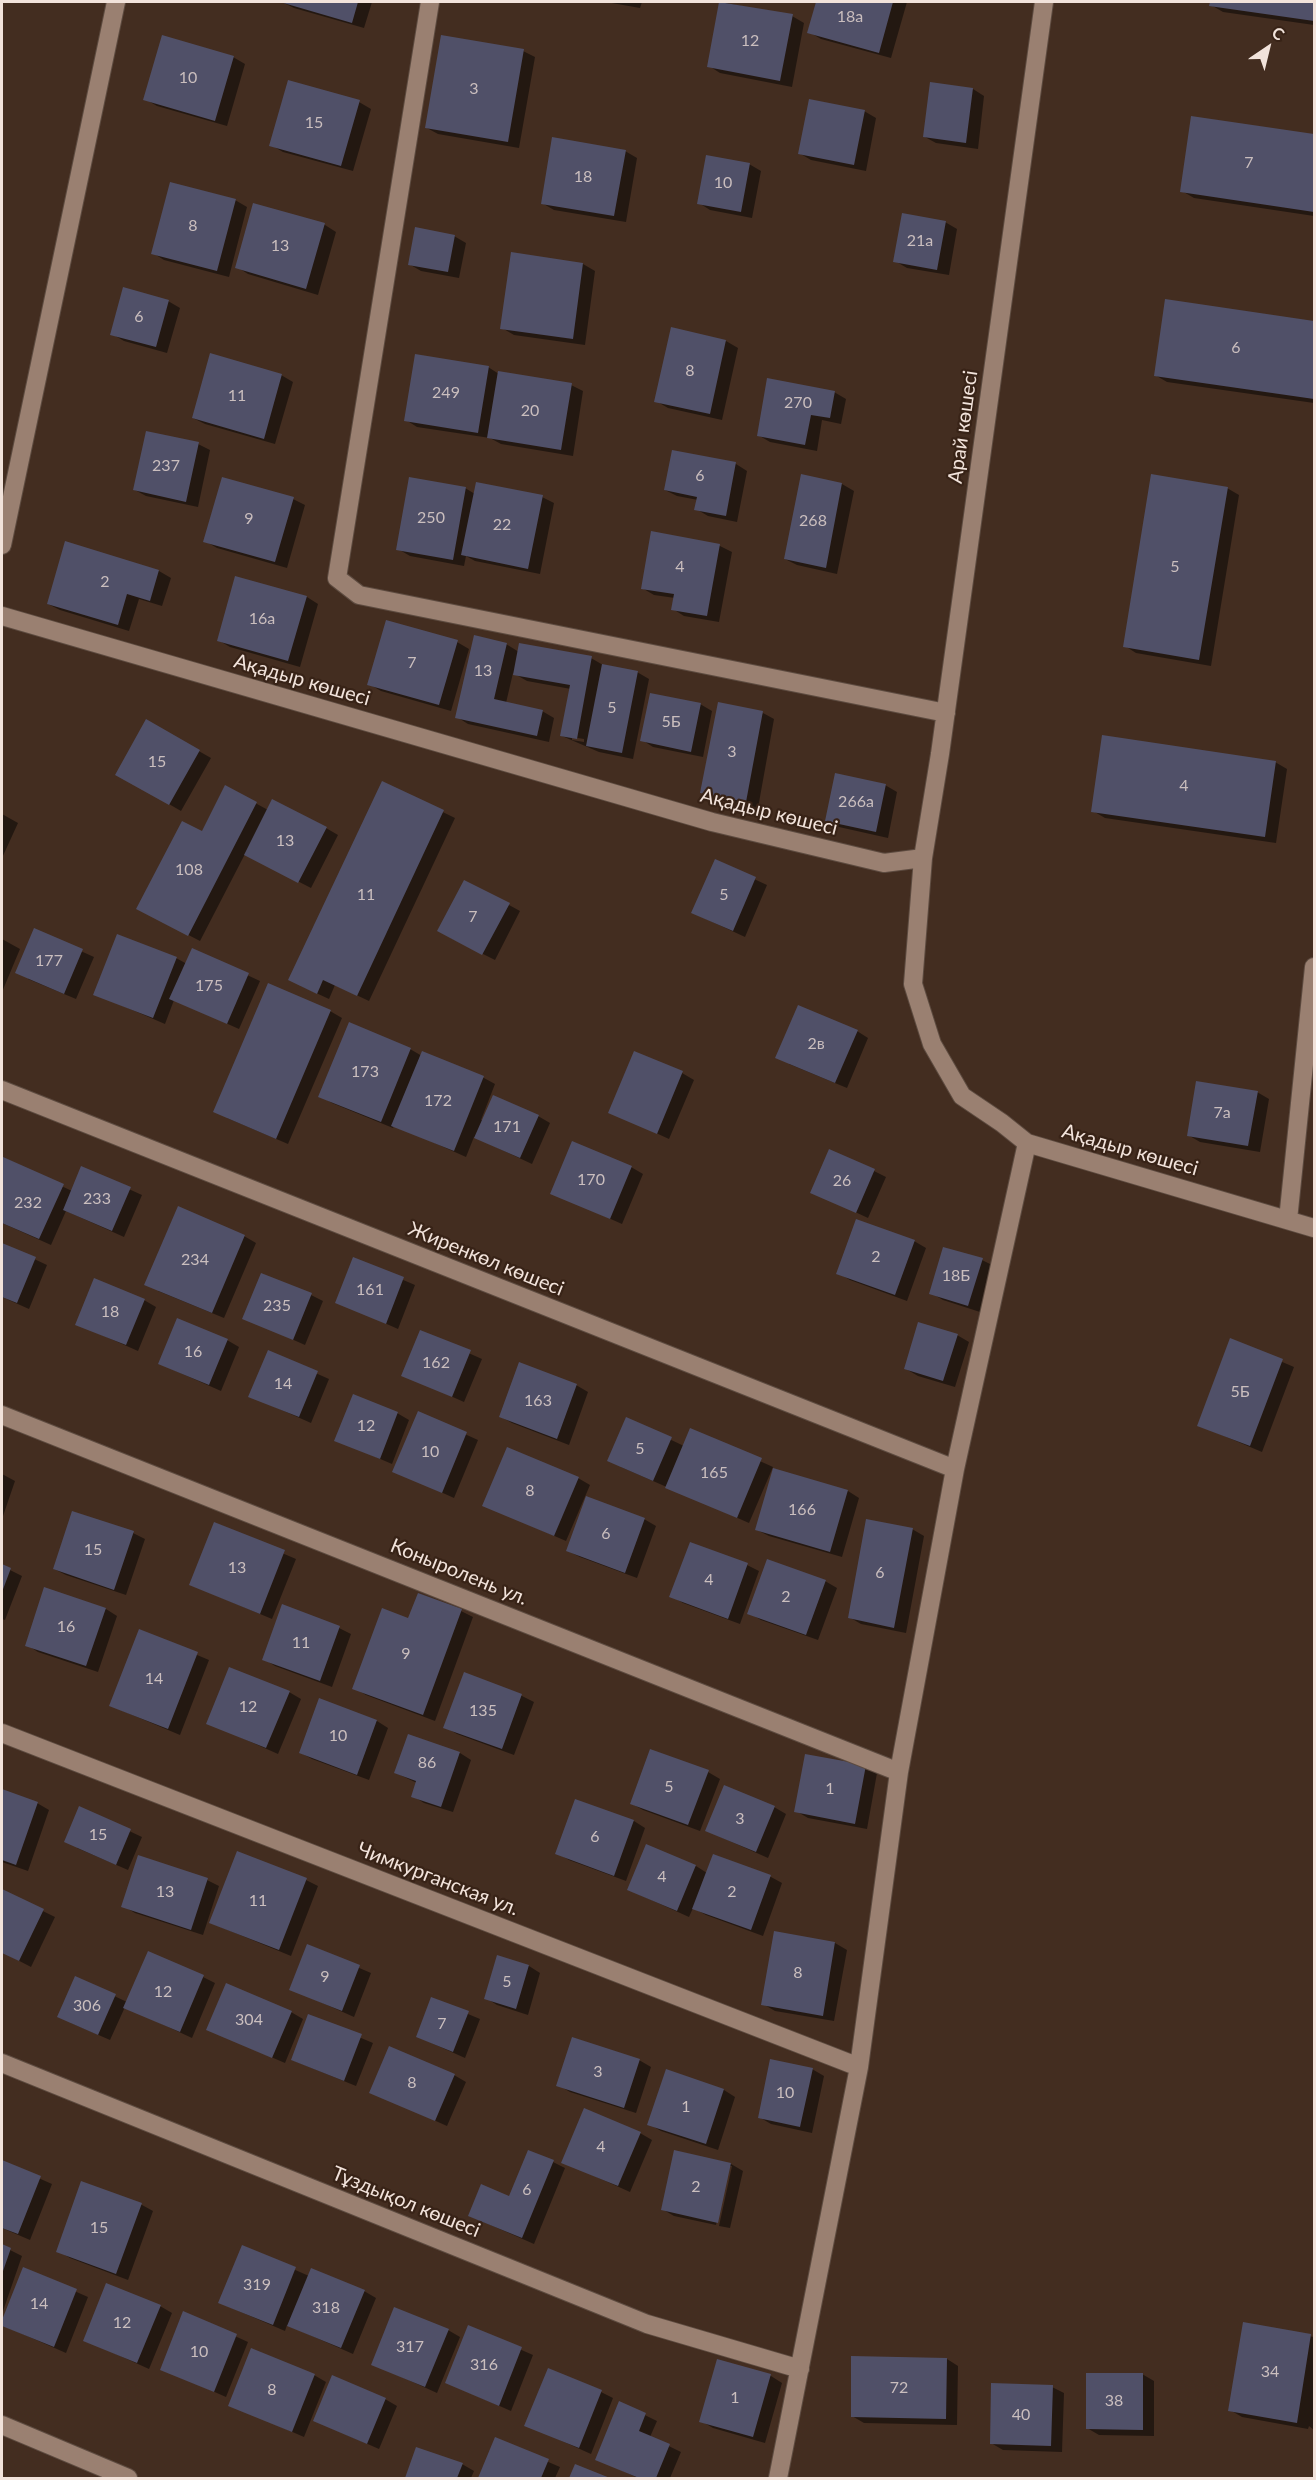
<!DOCTYPE html>
<meta charset="utf-8">
<style>
body{margin:0}
#map{position:relative;width:1316px;height:2480px;overflow:hidden;background:#432d20;font-family:Lato,sans-serif}
canvas{display:block}
.frame{position:absolute;inset:0;border:3px solid #f2e3db;pointer-events:none}
.north{position:absolute;left:1238px;top:18px;width:60px;height:60px;-webkit-text-stroke:4px #382317;paint-order:stroke;rotate:35deg;font-size:16px;font-weight:700;line-height:24px;text-align:center;color:#f2e3db}
.north::after{content:'';display:block;margin:auto;width:21px;height:27px;background:#f2e3db;clip-path:polygon(50% 0,100% 100%,50% 72%,0 100%)}
</style>
<div id="map">
<canvas width="1316" height="2480"></canvas>
<div class="frame"></div>
<div class="north">С</div>
</div>
<script>
const context = document.querySelector('canvas').getContext('2d');
context.lineJoin = 'round';
function fillPath(path, color) {
  context.fillStyle = color;
  context.fill(path, 'evenodd');
}
function shape(rows) {
  const path = new Path2D();
  for (const r of rows) {
    path.moveTo(r[0], r[1]);
    for (let i = 2; i < r.length; i += 2) path.lineTo(r[i], r[i + 1]);
  }
  return path;
}
function strokePath(path, color, width, dash) {
  context.strokeStyle = color;
  context.lineWidth = width;
  context.lineCap = dash ? 'butt' : 'round';
  context.setLineDash(dash || []);
  context.stroke(path);
}
function write(font, color, halo, rows, align = 'center') {
  context.font = font + ' Lato,sans-serif';
  context.lineWidth = 4.5;
  context.setLineDash([]);
  context.textBaseline = 'middle';
  context.strokeStyle = halo;
  context.fillStyle = color;
  for (const [text, x, y, turn = 0] of rows) {
    context.save();
    context.translate(x, y);
    context.rotate((+turn || 0) * Math.PI / 180);
    context.textAlign = isNaN(turn) ? turn : align;
    if (halo) context.strokeText(text, 0, 0);
    context.fillText(text, 0, 0);
    context.restore();
  }
}
fillPath(shape([
 [282,2,372,2,364,28,294,8],
 [606,2,642,2,640,8],
 [721,2,792,16,804,23,792,87,720,73,709,66],
 [817,2,907,2,891,58,821,39,809,32],
 [1212,2,1314,2,1314,25,1223,12,1211,5],
 [523,51,535,57,519,148,438,134,427,128],
 [233,57,245,64,227,126,157,106,145,99],
 [973,89,984,96,978,149,936,143,925,137],
 [359,102,371,109,353,171,283,152,271,145],
 [864,111,876,118,866,171,811,160,799,153],
 [1192,117,1314,135,1314,216,1194,198,1182,191],
 [625,151,637,158,626,222,554,210,542,203],
 [749,164,761,171,752,218,710,210,699,203],
 [235,200,247,207,229,277,164,260,153,253],
 [254,205,325,225,336,232,318,295,248,274,237,267],
 [945,222,957,229,949,275,907,268,895,261],
 [454,236,466,243,459,278,421,271,409,264],
 [512,254,583,264,595,271,585,345,514,335,502,328],
 [168,301,180,308,167,353,124,341,112,334],
 [1166,301,1314,323,1314,403,1167,382,1155,375],
 [726,341,738,348,722,420,668,408,656,401],
 [488,367,499,374,571,385,583,391,573,456,501,444,490,438,417,427,406,420],
 [281,375,293,382,275,444,205,424,193,418],
 [834,392,846,399,841,424,822,420,817,451,770,442,758,435],
 [198,444,210,450,198,507,146,496,135,490],
 [736,464,747,471,737,522,708,516,696,509,698,500,677,496,665,490],
 [802,476,842,484,854,491,837,574,797,565,785,559],
 [465,488,475,494,542,497,554,503,540,574,475,561,466,556,464,566,410,556,398,549],
 [1227,488,1239,495,1211,666,1136,653,1125,646],
 [293,499,305,505,287,568,217,548,205,541],
 [652,533,720,546,732,552,719,622,684,616,673,609,675,598,654,595,642,588],
 [66,543,159,571,171,578,162,606,139,599,129,631,60,610,48,604],
 [236,577,307,597,318,604,300,667,230,647,218,640],
 [457,642,469,649,451,711,381,691,369,684],
 [506,644,519,652,591,658,603,665,637,672,649,679,633,759,599,752,562,736,571,689,527,681,513,673,506,703,542,711,554,718,549,742,468,724,457,717],
 [572,737,584,739,584,742,572,740],
 [700,704,712,711,703,757,653,747,642,740],
 [763,713,774,719,758,808,714,799,702,793],
 [146,721,211,758,181,811,117,774],
 [1275,762,1287,769,1276,843,1105,818,1093,811],
 [383,783,455,818,369,1001,335,985,329,999,301,986],
 [885,785,897,792,888,838,839,827,827,820],
 [226,787,268,810,326,828,338,835,311,888,245,854,200,941,150,915,202,833],
 [2,814,18,823,2,858],
 [715,861,767,885,745,937,693,913],
 [509,905,520,911,495,960,451,938],
 [34,930,94,957,76,999,28,979],
 [2,939,20,949,2,992],
 [193,950,260,981,239,1029,174,1000,165,1024,95,994,176,958,187,964],
 [330,1011,342,1018,288,1144,227,1118],
 [857,1031,868,1038,847,1088,789,1064],
 [410,1049,422,1056,423,1053,484,1078,495,1084,481,1120,538,1116,550,1123,532,1164,474,1137,466,1157,394,1125,393,1128,332,1103,320,1096],
 [682,1073,694,1080,669,1139,610,1112],
 [1257,1092,1269,1099,1260,1152,1200,1142,1188,1135],
 [4,1159,72,1191,82,1168,142,1195,124,1237,66,1211,51,1245,2,1223,2,1165],
 [631,1167,643,1174,622,1224,552,1193],
 [874,1171,886,1177,868,1218,812,1192],
 [244,1236,256,1243,224,1318,158,1291],
 [914,1241,926,1248,907,1301,850,1280,838,1273],
 [2,1244,47,1265,29,1309,2,1297],
 [354,1259,415,1285,398,1329,337,1302],
 [982,1260,994,1266,980,1312,943,1300,931,1293],
 [311,1295,323,1301,305,1345,244,1318],
 [144,1300,156,1307,138,1351,77,1324],
 [421,1332,482,1359,464,1402,403,1375],
 [957,1335,969,1342,955,1387,918,1376,906,1369],
 [227,1340,239,1347,221,1391,160,1364],
 [1231,1340,1294,1367,1262,1452,1198,1425],
 [268,1352,329,1379,311,1423,250,1396],
 [576,1385,588,1392,569,1445,512,1423,501,1417],
 [397,1413,409,1420,392,1464,336,1440],
 [418,1413,478,1440,454,1498,394,1471],
 [627,1419,684,1446,691,1430,773,1467,749,1523,621,1467],
 [2,1474,15,1481,2,1519],
 [578,1478,590,1485,566,1541,483,1505],
 [848,1491,859,1498,842,1557,769,1536,757,1530],
 [644,1519,656,1526,637,1578,580,1557,568,1551],
 [214,1524,296,1559,272,1619,191,1585],
 [912,1529,924,1536,906,1633,861,1624,849,1617],
 [133,1533,145,1539,126,1595,66,1575,54,1569],
 [690,1544,747,1565,759,1571,740,1624,683,1603,671,1596],
 [2,1566,22,1576,5,1620,2,1619],
 [825,1581,837,1588,818,1640,761,1620,749,1613],
 [106,1609,117,1616,98,1672,38,1652,27,1645],
 [461,1611,473,1617,435,1721,366,1695,354,1688,409,1620],
 [339,1628,351,1634,332,1687,275,1666,264,1659],
 [140,1631,209,1660,180,1735,111,1706],
 [465,1674,522,1696,534,1702,514,1755,457,1734,445,1727],
 [289,1692,301,1699,278,1754,208,1723],
 [319,1700,377,1721,388,1728,369,1780,312,1759,301,1753],
 [409,1736,460,1753,471,1760,453,1812,424,1803,413,1796,417,1783,396,1773],
 [865,1767,877,1773,867,1829,808,1818,796,1811],
 [708,1772,720,1779,700,1831,643,1810,632,1804],
 [2,1791,37,1803,49,1810,28,1871,2,1862],
 [576,1800,634,1821,645,1828,626,1881,569,1860,557,1853],
 [774,1807,786,1814,768,1858,707,1831],
 [80,1808,142,1837,128,1870,77,1848],
 [714,1856,771,1877,782,1883,763,1936,706,1915,693,1908,689,1917,629,1890,696,1866,707,1873],
 [207,1880,219,1886,203,1935,135,1913,123,1906],
 [306,1880,318,1886,291,1956,211,1923],
 [2,1891,55,1917,31,1967,2,1952],
 [775,1933,835,1943,847,1950,834,2021,775,2011,763,2004],
 [308,1946,371,1973,354,2017,291,1989],
 [498,1957,529,1966,540,1973,528,2015,497,2005,486,1998],
 [203,1977,215,1983,192,2038,125,2007,110,2040,71,2023,76,1978,127,2002],
 [432,1999,480,2019,465,2058,418,2037],
 [291,2012,303,2019,285,2063,208,2030],
 [309,2016,373,2043,356,2086,292,2060],
 [639,2060,651,2067,636,2113,570,2092,558,2085],
 [812,2069,824,2076,812,2133,771,2124,759,2117],
 [667,2071,724,2090,735,2097,718,2150,661,2131,649,2124],
 [454,2075,466,2082,447,2126,371,2092],
 [640,2133,652,2140,630,2192,563,2162],
 [675,2151,731,2164,743,2171,730,2228,719,2226,732,2166,729,2166,716,2225,674,2216,662,2209],
 [2,2162,52,2184,30,2240,2,2228],
 [553,2162,565,2168,534,2244,470,2216,510,2198],
 [82,2183,142,2205,153,2211,128,2280,70,2258,58,2251],
 [2,2246,22,2256,3,2311,2,2311],
 [243,2247,309,2276,364,2291,376,2298,353,2354,287,2325,285,2331,220,2303],
 [24,2269,88,2297,66,2353,2,2325],
 [160,2306,172,2313,149,2369,85,2340],
 [184,2313,248,2342,226,2397,162,2369],
 [1244,2324,1314,2337,1314,2430,1309,2426,1308,2429,1242,2417,1230,2410],
 [469,2327,533,2355,511,2411,447,2383],
 [448,2330,460,2337,437,2393,373,2364],
 [947,2359,958,2366,957,2425,864,2423,852,2416],
 [718,2361,771,2376,782,2383,765,2443,713,2428,701,2421],
 [1142,2374,1154,2381,1154,2436,1099,2435,1087,2428],
 [314,2375,326,2382,304,2437,230,2405],
 [1052,2387,1064,2393,1062,2452,1003,2450,991,2443],
 [601,2392,613,2398,591,2454,526,2425],
 [385,2399,397,2406,379,2449,315,2421],
 [620,2403,657,2421,650,2437,681,2452,670,2478,638,2478,597,2459],
 [495,2439,560,2467,555,2478,479,2478],
 [416,2449,462,2464,474,2471,471,2478,406,2478]
]), '#0007');
fillPath(shape([
 [280,2,358,2,352,23],
 [719,2,793,14,780,81,707,67],
 [816,2,893,2,879,53,807,33],
 [1210,2,1314,2,1314,21,1209,6],
 [162,35,234,56,215,121,143,100],
 [441,35,524,49,508,142,425,128],
 [288,80,360,100,341,166,269,146],
 [930,82,973,88,966,143,923,137],
 [809,99,865,110,854,165,798,154],
 [1191,116,1314,134,1314,212,1180,192],
 [552,137,626,150,614,216,541,204],
 [706,155,750,163,741,212,697,204],
 [170,182,236,199,217,271,151,254],
 [253,203,325,223,306,289,235,268],
 [902,213,946,221,937,270,893,262],
 [415,227,455,235,448,272,408,265],
 [511,252,583,263,573,339,500,329],
 [123,287,169,300,156,347,110,335],
 [1165,299,1314,321,1314,399,1154,376],
 [671,327,726,340,710,414,654,402],
 [210,353,282,374,264,439,192,418],
 [415,354,489,366,478,433,404,421],
 [498,371,572,383,561,450,487,438],
 [767,378,835,391,830,418,811,415,805,445,757,436],
 [146,431,199,442,186,502,133,490],
 [672,450,736,462,726,516,694,510,697,497,664,490],
 [801,474,842,483,826,568,784,559],
 [1151,474,1228,487,1199,660,1123,647],
 [222,477,294,497,275,562,203,542],
 [409,477,466,487,453,560,396,550],
 [476,482,543,495,528,569,461,555],
 [651,531,720,544,707,616,671,610,674,594,641,589],
 [65,541,159,570,150,601,127,594,118,625,47,604],
 [235,576,307,596,288,661,217,641],
 [386,620,458,640,439,705,367,685],
 [474,635,507,643,494,699,543,710,537,736,455,718],
 [519,643,592,656,577,739,560,736,570,685,513,675],
 [602,664,638,671,622,753,586,746],
 [650,693,701,703,691,752,640,741],
 [718,702,763,711,746,802,700,793],
 [146,719,200,750,169,805,115,775],
 [1102,735,1276,761,1265,837,1091,812],
 [835,773,886,784,876,832,825,821],
 [382,781,444,810,357,996,323,980,317,994,288,980],
 [225,785,257,802,188,936,136,909,182,821,202,831],
 [272,799,327,827,298,883,244,855],
 [715,859,756,877,733,931,691,913],
 [464,880,510,903,482,955,437,931],
 [34,928,83,949,64,994,15,973],
 [117,934,177,957,153,1018,93,995],
 [192,948,249,973,227,1024,169,999],
 [268,983,331,1010,276,1139,213,1112],
 [798,1005,858,1030,835,1083,775,1058],
 [349,1022,411,1048,381,1122,318,1097],
 [422,1051,484,1076,454,1151,391,1126],
 [634,1051,683,1071,657,1134,608,1113],
 [1196,1081,1258,1091,1248,1146,1187,1136],
 [493,1095,539,1115,520,1158,474,1138],
 [572,1141,632,1166,610,1219,550,1194],
 [829,1149,875,1169,856,1213,810,1193],
 [3,1157,64,1184,39,1239,2,1223],
 [81,1166,131,1187,112,1231,63,1210],
 [178,1206,245,1235,212,1313,144,1285],
 [856,1219,915,1240,895,1295,836,1274],
 [2,1243,36,1257,17,1303,2,1297],
 [943,1247,983,1258,968,1306,929,1294],
 [353,1257,404,1277,386,1324,335,1303],
 [261,1273,312,1293,293,1340,242,1319],
 [94,1278,145,1299,126,1345,75,1325],
 [177,1318,228,1339,209,1385,158,1364],
 [918,1322,958,1334,943,1381,904,1369],
 [420,1330,471,1350,452,1397,401,1376],
 [1230,1338,1283,1359,1250,1446,1197,1426],
 [268,1350,318,1371,299,1417,248,1397],
 [519,1362,577,1384,557,1439,499,1417],
 [353,1394,398,1412,380,1459,334,1441],
 [418,1411,467,1432,442,1493,392,1472],
 [626,1417,672,1437,653,1481,607,1461],
 [690,1428,762,1458,737,1518,665,1488],
 [507,1447,579,1477,554,1536,482,1506],
 [773,1468,848,1490,830,1552,755,1530],
 [586,1496,645,1518,625,1573,566,1551],
 [72,1511,134,1531,114,1590,53,1569],
 [866,1519,913,1528,894,1628,848,1618],
 [214,1522,285,1550,260,1614,189,1585],
 [690,1542,748,1563,728,1619,669,1597],
 [767,1559,826,1580,806,1635,747,1614],
 [2,1564,11,1568,2,1592],
 [44,1587,106,1608,86,1666,25,1646],
 [418,1593,462,1609,423,1715,352,1689,382,1608,408,1618],
 [282,1604,340,1626,320,1681,262,1660],
 [139,1629,198,1652,168,1729,109,1706],
 [229,1667,290,1691,266,1748,206,1724],
 [464,1672,522,1694,502,1749,443,1728],
 [319,1698,377,1720,357,1775,299,1753],
 [408,1734,460,1752,441,1807,411,1797,416,1781,394,1773],
 [650,1749,709,1770,688,1825,630,1804],
 [805,1754,866,1765,855,1824,794,1812],
 [724,1785,775,1806,756,1852,705,1831],
 [2,1789,38,1802,16,1865,2,1860],
 [575,1799,634,1820,614,1876,555,1854],
 [79,1806,131,1829,116,1865,64,1842],
 [646,1844,696,1865,677,1911,627,1890],
 [237,1851,307,1878,279,1950,209,1923],
 [713,1854,771,1875,751,1930,692,1909],
 [138,1855,208,1878,191,1930,121,1907],
 [2,1889,44,1909,19,1961,2,1953],
 [774,1931,835,1942,823,2016,761,2005],
 [307,1944,360,1965,342,2011,289,1990],
 [148,1951,204,1975,180,2032,123,2008],
 [497,1955,529,1965,516,2009,484,1999],
 [75,1976,116,1994,98,2035,57,2017],
 [226,1983,292,2011,272,2058,206,2030],
 [431,1997,469,2011,453,2052,416,2037],
 [308,2014,362,2034,344,2081,291,2060],
 [572,2037,640,2059,624,2108,556,2086],
 [389,2046,455,2074,435,2121,369,2093],
 [770,2059,813,2068,800,2127,758,2118],
 [666,2069,724,2089,706,2144,647,2125],
 [584,2108,641,2132,618,2186,561,2163],
 [528,2150,554,2160,522,2238,468,2216,481,2184,509,2196],
 [674,2150,731,2163,718,2223,661,2210],
 [2,2160,41,2176,18,2234,2,2228],
 [81,2181,142,2203,116,2274,56,2252],
 [2,2244,11,2248,2,2274],
 [242,2245,296,2267,273,2325,218,2303],
 [23,2267,77,2289,54,2347,2,2326,2,2320],
 [311,2268,365,2290,341,2348,287,2326],
 [106,2283,161,2305,137,2363,83,2341],
 [394,2307,449,2329,425,2387,371,2365],
 [183,2311,237,2334,214,2392,160,2370],
 [1243,2322,1311,2334,1297,2423,1228,2411],
 [468,2325,522,2347,499,2406,445,2383],
 [251,2348,315,2374,292,2432,228,2406],
 [851,2356,947,2358,946,2419,851,2417],
 [717,2359,771,2374,753,2437,699,2422],
 [548,2368,602,2390,579,2448,524,2426],
 [1086,2373,1143,2373,1143,2430,1086,2429],
 [332,2375,386,2398,367,2444,313,2421],
 [991,2383,1053,2385,1051,2446,990,2444],
 [619,2401,646,2413,639,2431,670,2444,656,2478,639,2478,595,2460],
 [495,2437,549,2459,541,2478,478,2478],
 [416,2447,463,2463,457,2478,405,2478],
 [575,2464,610,2478,569,2478]
]), '#505068');
const minor = shape([
 [430,2,337,578,359,595,946,713],
 [1044,2,940,754,923,858,913,984,932,1044,962,1096,1002,1123,1027,1143,1314,1228],
 [2,545,116,2],
 [2,616,712,822,884,863,923,858],
 [2,1090,955,1469],
 [1288,1220,1314,967],
 [2,1415,899,1772],
 [2,1733,859,2067],
 [2,2063,647,2324,800,2369],
 [2,2425,128,2478],
 [778,2478,859,2067,899,1772,955,1469,1027,1143]
]);
strokePath(minor, '#5d4b40', 20);
strokePath(minor, '#9a8071', 18);
write('16px', '#cabebe', null, [
 ["18а",850,17],
 ["12",750,41],
 ["10",188,78],
 ["3",474,89],
 ["15",314,123],
 ["7",1249,163],
 ["18",583,177],
 ["10",723,183],
 ["8",193,226],
 ["21а",920,241],
 ["13",280,246],
 ["6",139,317],
 ["6",1236,348],
 ["8",690,371],
 ["249",446,393],
 ["11",237,396],
 ["270",798,403],
 ["20",530,411],
 ["237",166,466],
 ["6",700,476],
 ["250",431,518],
 ["9",249,519],
 ["268",813,521],
 ["22",502,525],
 ["4",680,567],
 ["5",1175,567],
 ["2",105,582],
 ["16а",262,619],
 ["7",412,663],
 ["13",483,671],
 ["5",612,708],
 ["5Б",671,722],
 ["3",732,752],
 ["15",157,762],
 ["4",1184,786],
 ["266а",856,802],
 ["13",285,841],
 ["108",189,870],
 ["11",366,895],
 ["5",724,895],
 ["7",473,917],
 ["177",49,961],
 ["175",209,986],
 ["2в",816,1044],
 ["173",365,1072],
 ["172",438,1101],
 ["7а",1222,1113],
 ["171",507,1127],
 ["170",591,1180],
 ["26",842,1181],
 ["233",97,1199],
 ["232",28,1203],
 ["2",876,1257],
 ["234",195,1260],
 ["18Б",956,1276],
 ["161",370,1290],
 ["235",277,1306],
 ["18",110,1312],
 ["16",193,1352],
 ["162",436,1363],
 ["14",283,1384],
 ["5Б",1240,1392],
 ["163",538,1401],
 ["12",366,1426],
 ["5",640,1449],
 ["10",430,1452],
 ["165",714,1473],
 ["8",530,1491],
 ["166",802,1510],
 ["6",606,1534],
 ["15",93,1550],
 ["13",237,1568],
 ["6",880,1573],
 ["4",709,1580],
 ["2",786,1597],
 ["16",66,1627],
 ["11",301,1643],
 ["9",406,1654],
 ["14",154,1679],
 ["12",248,1707],
 ["135",483,1711],
 ["10",338,1736],
 ["86",427,1763],
 ["5",669,1787],
 ["1",830,1789],
 ["3",740,1819],
 ["15",98,1835],
 ["6",595,1837],
 ["4",662,1877],
 ["13",165,1892],
 ["2",732,1892],
 ["11",258,1901],
 ["8",798,1973],
 ["9",325,1977],
 ["5",507,1982],
 ["12",163,1992],
 ["306",87,2006],
 ["304",249,2020],
 ["7",442,2024],
 ["3",598,2072],
 ["8",412,2083],
 ["10",785,2093],
 ["1",686,2107],
 ["4",601,2147],
 ["2",696,2187],
 ["6",527,2190],
 ["15",99,2228],
 ["319",257,2285],
 ["14",39,2304],
 ["318",326,2308],
 ["12",122,2323],
 ["317",410,2347],
 ["10",199,2352],
 ["316",484,2365],
 ["34",1270,2372],
 ["72",899,2388],
 ["8",272,2390],
 ["1",735,2398],
 ["38",1114,2401],
 ["40",1021,2415]
]);
write('20px', '#f2e3db', '#382317', [
 ["Арай көшесі",963,427,-82],
 ["Ақадыр көшесі",302,680,16],
 ["Ақадыр көшесі",769,812,14],
 ["Ақадыр көшесі",1130,1150,16],
 ["Жиренкөл көшесі",486,1259,22],
 ["Коныролень ул.",459,1572,22],
 ["Чимкурганская ул.",438,1879,21],
 ["Тұздықол көшесі",406,2202,22]
]);
</script>
